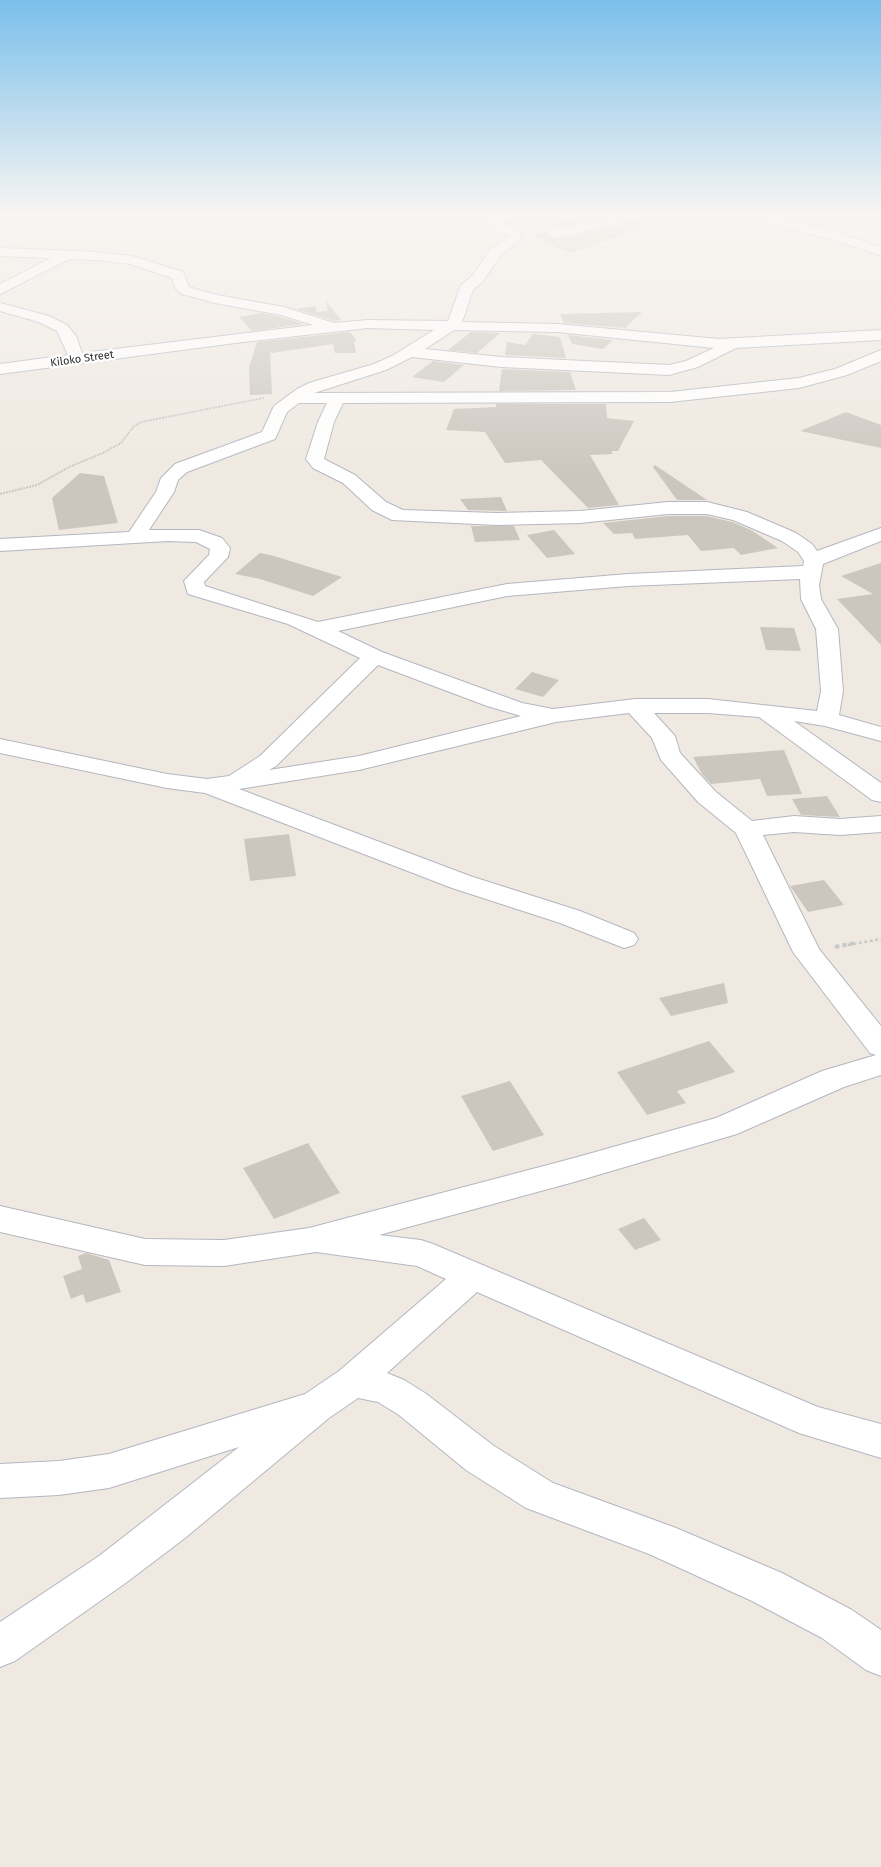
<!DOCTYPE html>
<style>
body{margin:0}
canvas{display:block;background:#efe9e1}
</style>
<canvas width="881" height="1867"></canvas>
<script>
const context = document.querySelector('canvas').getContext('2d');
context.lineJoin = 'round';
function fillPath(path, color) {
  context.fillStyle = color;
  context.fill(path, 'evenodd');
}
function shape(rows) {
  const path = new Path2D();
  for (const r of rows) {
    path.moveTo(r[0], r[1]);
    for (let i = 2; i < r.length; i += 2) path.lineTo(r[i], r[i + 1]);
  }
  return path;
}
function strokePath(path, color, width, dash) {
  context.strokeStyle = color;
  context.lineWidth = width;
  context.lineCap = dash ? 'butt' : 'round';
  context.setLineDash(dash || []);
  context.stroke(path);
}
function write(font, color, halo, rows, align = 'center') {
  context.font = font + ' "Fira Sans",sans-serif';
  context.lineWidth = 5;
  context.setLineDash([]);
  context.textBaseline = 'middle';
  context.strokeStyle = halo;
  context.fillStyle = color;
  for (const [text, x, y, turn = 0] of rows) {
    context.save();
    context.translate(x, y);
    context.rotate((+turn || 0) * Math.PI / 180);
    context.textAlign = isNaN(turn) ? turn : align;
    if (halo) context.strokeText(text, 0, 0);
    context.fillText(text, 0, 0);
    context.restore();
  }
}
fillPath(shape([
 [603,215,614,215,554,228,546,224],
 [644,215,670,215,670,218,570,253,531,235,547,232,547,236,555,240,640,220],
 [326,301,341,320,334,321,296,309,315,306,317,312,328,311],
 [642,312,625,328,564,323,560,314],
 [262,313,281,317,304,324,252,331,239,317],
 [350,332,357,341,354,341,356,353,335,353,333,344,272,353,270,351,272,394,250,395,249,368,257,342],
 [471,332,500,333,477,353,448,350],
 [533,334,560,337,566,358,505,355,507,342,525,345],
 [568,335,613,340,603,349,572,344],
 [433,361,464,365,444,382,412,377],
 [502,369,570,372,576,390,499,391],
 [496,404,606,404,607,418,634,421,618,451,611,451,613,454,590,455,619,505,588,508,541,460,505,463,485,432,446,430,454,409,496,407],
 [846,412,881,425,881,448,800,431],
 [655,465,707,500,677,500,653,467],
 [80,473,104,476,118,523,59,530,52,498],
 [501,497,507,511,468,510,460,499],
 [668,516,707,516,732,522,751,530,778,548,741,555,734,548,701,551,688,535,635,539,632,533,614,534,603,523],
 [471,526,514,526,520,540,475,542],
 [554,530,575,554,547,558,527,535],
 [260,553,274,556,342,577,313,596,260,579,235,574],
 [881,563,881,645,837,599,873,594,841,576],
 [760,627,794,628,801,651,766,650],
 [532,672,559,680,543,697,515,689],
 [784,750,802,794,767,796,760,779,711,784,702,774,693,757],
 [827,796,840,817,801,815,792,799],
 [289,834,296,876,250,881,244,839],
 [824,880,844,905,808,912,790,886],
 [724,983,728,1003,671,1016,659,998],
 [709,1041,735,1072,677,1091,686,1103,647,1115,617,1072],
 [510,1081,544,1135,493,1151,461,1096],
 [308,1143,340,1193,274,1219,243,1168],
 [644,1218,661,1240,635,1250,618,1229],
 [86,1253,109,1260,121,1292,86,1303,83,1294,71,1299,63,1276,82,1269,78,1256]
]), '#cbc7bf');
const minor = shape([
 [497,215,518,215,516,218,502,223,519,231,522,237,501,255,483,281,473,290,462,322,557,324,719,339,881,330,881,340,736,348,698,367,669,375,501,367,412,357,386,370,314,393,670,392,799,378,835,369,881,350,881,361,847,375,799,388,670,402,343,403,334,422,324,459,355,475,386,502,403,510,497,513,580,511,668,502,707,502,747,512,796,533,812,544,817,551,881,528,881,541,823,564,819,585,821,599,838,629,843,691,839,715,881,727,881,741,825,726,794,721,881,783,881,802,872,800,759,717,708,713,654,713,675,736,680,753,716,792,752,821,794,816,840,819,881,816,881,832,840,835,794,832,763,835,819,949,881,1026,881,1075,844,1087,737,1134,574,1182,379,1235,421,1240,433,1244,818,1407,881,1424,881,1458,799,1433,477,1292,387,1373,404,1380,425,1393,494,1446,553,1483,676,1528,782,1573,852,1610,881,1630,881,1676,866,1670,822,1638,752,1601,649,1554,526,1508,466,1470,399,1415,378,1402,358,1398,329,1418,185,1538,127,1582,15,1661,0,1667,0,1622,99,1556,239,1447,109,1488,59,1495,0,1498,0,1464,59,1461,109,1454,305,1394,339,1371,446,1279,417,1266,316,1252,224,1266,145,1265,0,1232,0,1206,145,1239,224,1240,309,1228,574,1158,716,1118,822,1071,876,1055,870,1053,793,952,736,833,698,802,661,760,652,738,629,713,556,722,359,770,239,789,470,876,580,911,634,933,638,939,634,945,624,948,560,923,452,888,205,793,167,788,0,753,0,739,167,774,207,779,229,776,260,756,360,658,288,624,188,594,184,581,209,555,210,549,196,542,168,541,0,551,0,539,129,532,156,492,161,478,175,464,262,432,274,406,297,389,309,383,374,364,392,356,434,330,368,328,243,342,0,374,0,364,68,355,57,331,39,322,0,311,0,303,49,316,67,325,76,336,82,353,313,325,281,315,215,303,182,294,176,289,172,278,130,264,97,260,69,259,0,294,0,284,51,258,0,256,0,248,97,252,132,256,183,272,189,287,192,288,217,295,284,307,334,323,368,320,448,321,461,285,473,275,491,249,508,236,487,223,497,215],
 [454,330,557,332,714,348,686,361,669,365,501,357,425,349,454,330],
 [299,403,327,403,318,422,306,459,313,468,343,483,372,510,392,520,497,525,580,523,668,514,707,514,733,520,782,541,798,552,804,561,803,566,628,574,507,584,318,622,205,586,204,582,228,557,230,548,222,538,199,530,149,530,174,492,178,480,187,472,275,439,287,412,299,403],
 [800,579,801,599,816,629,821,691,817,711,708,699,635,699,553,709,522,703,382,652,338,631,507,596,628,586,800,579],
 [378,665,487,706,521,716,359,756,269,770,276,766,378,665],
 [621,215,642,215,640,218,555,238,548,234,550,231,621,215]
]);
const secondary = shape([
 [745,215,765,215,829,230,881,247,881,255,819,236,747,218,745,215]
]);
strokePath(minor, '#b4b7c1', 2);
strokePath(secondary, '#b4b7c1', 2);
strokePath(shape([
 [0,494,37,485,69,467,103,453,121,443,134,426,141,422,264,398]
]), '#c9c9c9', 2, [2, 1]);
strokePath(shape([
 [848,945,881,939]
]), '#c9c9c9', 2.5, [3, 2.5]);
strokePath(shape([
 [835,947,855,943]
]), '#c9c9c9', 4, [4.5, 3]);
fillPath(minor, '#fff');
fillPath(secondary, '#fff');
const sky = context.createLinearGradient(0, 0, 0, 476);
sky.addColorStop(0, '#7abfeb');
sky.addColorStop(0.45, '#f8f5f2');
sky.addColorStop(1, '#f8f5f200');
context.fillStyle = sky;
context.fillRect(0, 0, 881, 476);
write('11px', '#2e2e2e', '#fff', [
 ["Kiloko Street",82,359,-8]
]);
</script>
